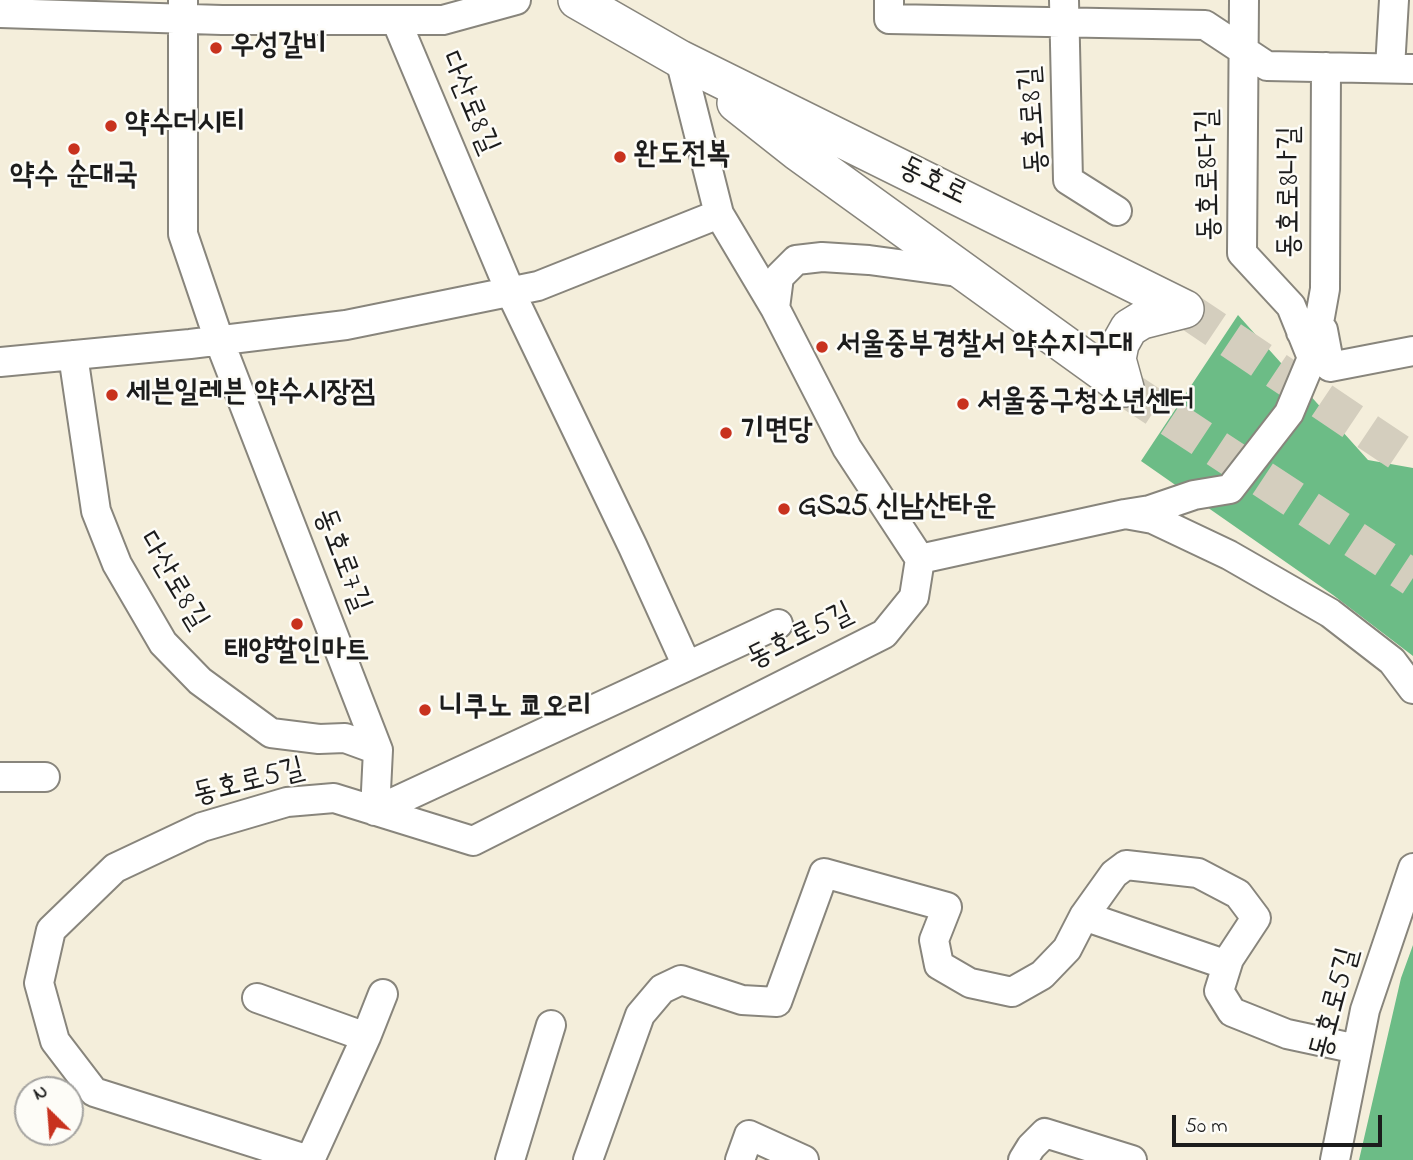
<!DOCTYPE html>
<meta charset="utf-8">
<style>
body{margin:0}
#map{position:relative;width:1413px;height:1160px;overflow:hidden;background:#f4eedb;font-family:"Indie Flower",sans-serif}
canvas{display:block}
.north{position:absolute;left:14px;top:1076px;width:70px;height:70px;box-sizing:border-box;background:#fdfcf7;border:2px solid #a3a29f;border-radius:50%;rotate:335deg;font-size:19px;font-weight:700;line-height:28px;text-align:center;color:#1c1c1c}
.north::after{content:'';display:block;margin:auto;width:24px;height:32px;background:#c8321e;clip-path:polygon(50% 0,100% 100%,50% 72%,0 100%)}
.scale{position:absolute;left:1172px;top:1115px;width:210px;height:32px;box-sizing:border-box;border:4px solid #1c1c1c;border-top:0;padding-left:9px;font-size:21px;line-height:24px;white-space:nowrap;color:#1c1c1c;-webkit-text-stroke:5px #fdfcf7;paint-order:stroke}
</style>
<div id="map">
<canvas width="1413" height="1160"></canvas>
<div class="north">N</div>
<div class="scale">50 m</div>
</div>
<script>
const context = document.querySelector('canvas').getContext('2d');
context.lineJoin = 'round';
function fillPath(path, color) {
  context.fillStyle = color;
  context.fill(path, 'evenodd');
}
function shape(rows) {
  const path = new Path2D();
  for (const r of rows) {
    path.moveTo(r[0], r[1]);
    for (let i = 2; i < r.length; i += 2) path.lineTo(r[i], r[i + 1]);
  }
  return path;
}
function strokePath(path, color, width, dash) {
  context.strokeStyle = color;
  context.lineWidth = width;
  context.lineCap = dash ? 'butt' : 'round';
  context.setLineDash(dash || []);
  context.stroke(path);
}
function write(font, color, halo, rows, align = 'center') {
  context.font = font + ' "Indie Flower","Poor Story",sans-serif';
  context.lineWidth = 5;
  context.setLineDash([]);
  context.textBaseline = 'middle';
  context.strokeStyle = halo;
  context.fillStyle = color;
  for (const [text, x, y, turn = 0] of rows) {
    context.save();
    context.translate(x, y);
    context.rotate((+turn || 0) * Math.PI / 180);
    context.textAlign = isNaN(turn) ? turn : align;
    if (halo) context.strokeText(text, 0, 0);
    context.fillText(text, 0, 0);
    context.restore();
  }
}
fillPath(shape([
 [1238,315,1368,460,1413,468,1413,656,1333,595,1141,461],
 [1413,945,1413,1160,1359,1160,1401,978]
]), '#6cbc86');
strokePath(shape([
 [1185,309,1413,462],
 [1125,388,1413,578]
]), '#d4cebe', 37, [37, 18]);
const minor = shape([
 [183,0,183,234,219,340,378,750,375,811],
 [889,0,889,19,1205,25,1267,66,1413,69],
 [1064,0,1068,180,1117,211],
 [0,13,222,20,443,20,516,0],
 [396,20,510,291,633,547,687,666],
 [1390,68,1394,0],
 [775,308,779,277,796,260,822,257,869,260,965,273],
 [1323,330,1330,367,1413,351],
 [1301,332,1320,317,1325,289,1326,67],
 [73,355,96,511,117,564,163,643,200,681,271,733,319,739,345,738,378,750],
 [0,362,190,344,346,325,538,286,719,214],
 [1125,514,1150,510,1194,495,1230,489,1289,413,1312,358,1291,306,1242,253,1244,0],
 [920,559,1125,514,1153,519,1229,555,1330,613,1392,661,1413,689],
 [0,777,45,777],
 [375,811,778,624],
 [1084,916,1227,965],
 [257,998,366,1037],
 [309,1160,94,1092,55,1041,39,983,51,930,115,868,202,827,287,802,334,798,473,841,884,634,914,597,920,559,847,448,775,308,719,214,680,59],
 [310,1160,366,1037,383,994],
 [510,1160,551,1025],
 [588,1160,640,1015,662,989,681,980,742,1000,777,1002,824,873,947,907,934,940,939,965,970,983,1012,992,1042,975,1067,949,1084,916,1114,874,1126,865,1198,873,1238,894,1256,918,1229,959,1219,991,1232,1012,1287,1034,1357,1049],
 [740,1160,749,1135,804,1160],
 [1023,1160,1031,1147,1045,1133,1132,1160],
 [1335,1160,1365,1010,1413,868]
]);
const major = shape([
 [577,0,680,59,1185,309],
 [736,103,798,152,1125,388],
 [1125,388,1117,359,1120,344,1129,328,1142,320,1185,309]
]);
strokePath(minor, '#88857c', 32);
strokePath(major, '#88857c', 40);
strokePath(minor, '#fff', 28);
strokePath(major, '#fff', 37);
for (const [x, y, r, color] of [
 [216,48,7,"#c8321e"],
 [111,126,7,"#c8321e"],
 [74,149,7,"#c8321e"],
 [620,157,7,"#c8321e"],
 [822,347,7,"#c8321e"],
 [112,395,7,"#c8321e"],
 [963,404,7,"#c8321e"],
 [726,433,7,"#c8321e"],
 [784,509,7,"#c8321e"],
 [297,624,7,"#c8321e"],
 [425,710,7,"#c8321e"]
]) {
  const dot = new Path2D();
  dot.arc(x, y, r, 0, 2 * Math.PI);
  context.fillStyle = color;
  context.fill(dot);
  strokePath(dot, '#fdfcf7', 2.5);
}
write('bold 30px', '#1c1c1c', '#fdfcf7', [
 ["우성갈비",230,48],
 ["약수더시티",125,126],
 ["완도전복",634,157],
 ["약수 순대국",74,178,"center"],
 ["서울중부경찰서 약수지구대",836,347],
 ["세븐일레븐 약수시장점",126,395],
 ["서울중구청소년센터",977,404],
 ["기면당",740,433],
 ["GS25 신남산타운",798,509],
 ["태양할인마트",297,653,"center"],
 ["니쿠노 쿄오리",439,710]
], 'left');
write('30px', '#1c1c1c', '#fdfcf7', [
 ["다산로8길",467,104,67],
 ["동호로8길",1036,120,-94],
 ["동호로8다길",1211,175,-91],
 ["동호로",932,183,26],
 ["동호로8나길",1292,192,-90],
 ["동호로7길",340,561,69],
 ["다산로8길",171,582,59],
 ["동호로5길",801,638,-26],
 ["동호로5길",249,784,-14],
 ["동호로5길",1337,1004,-75]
]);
</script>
